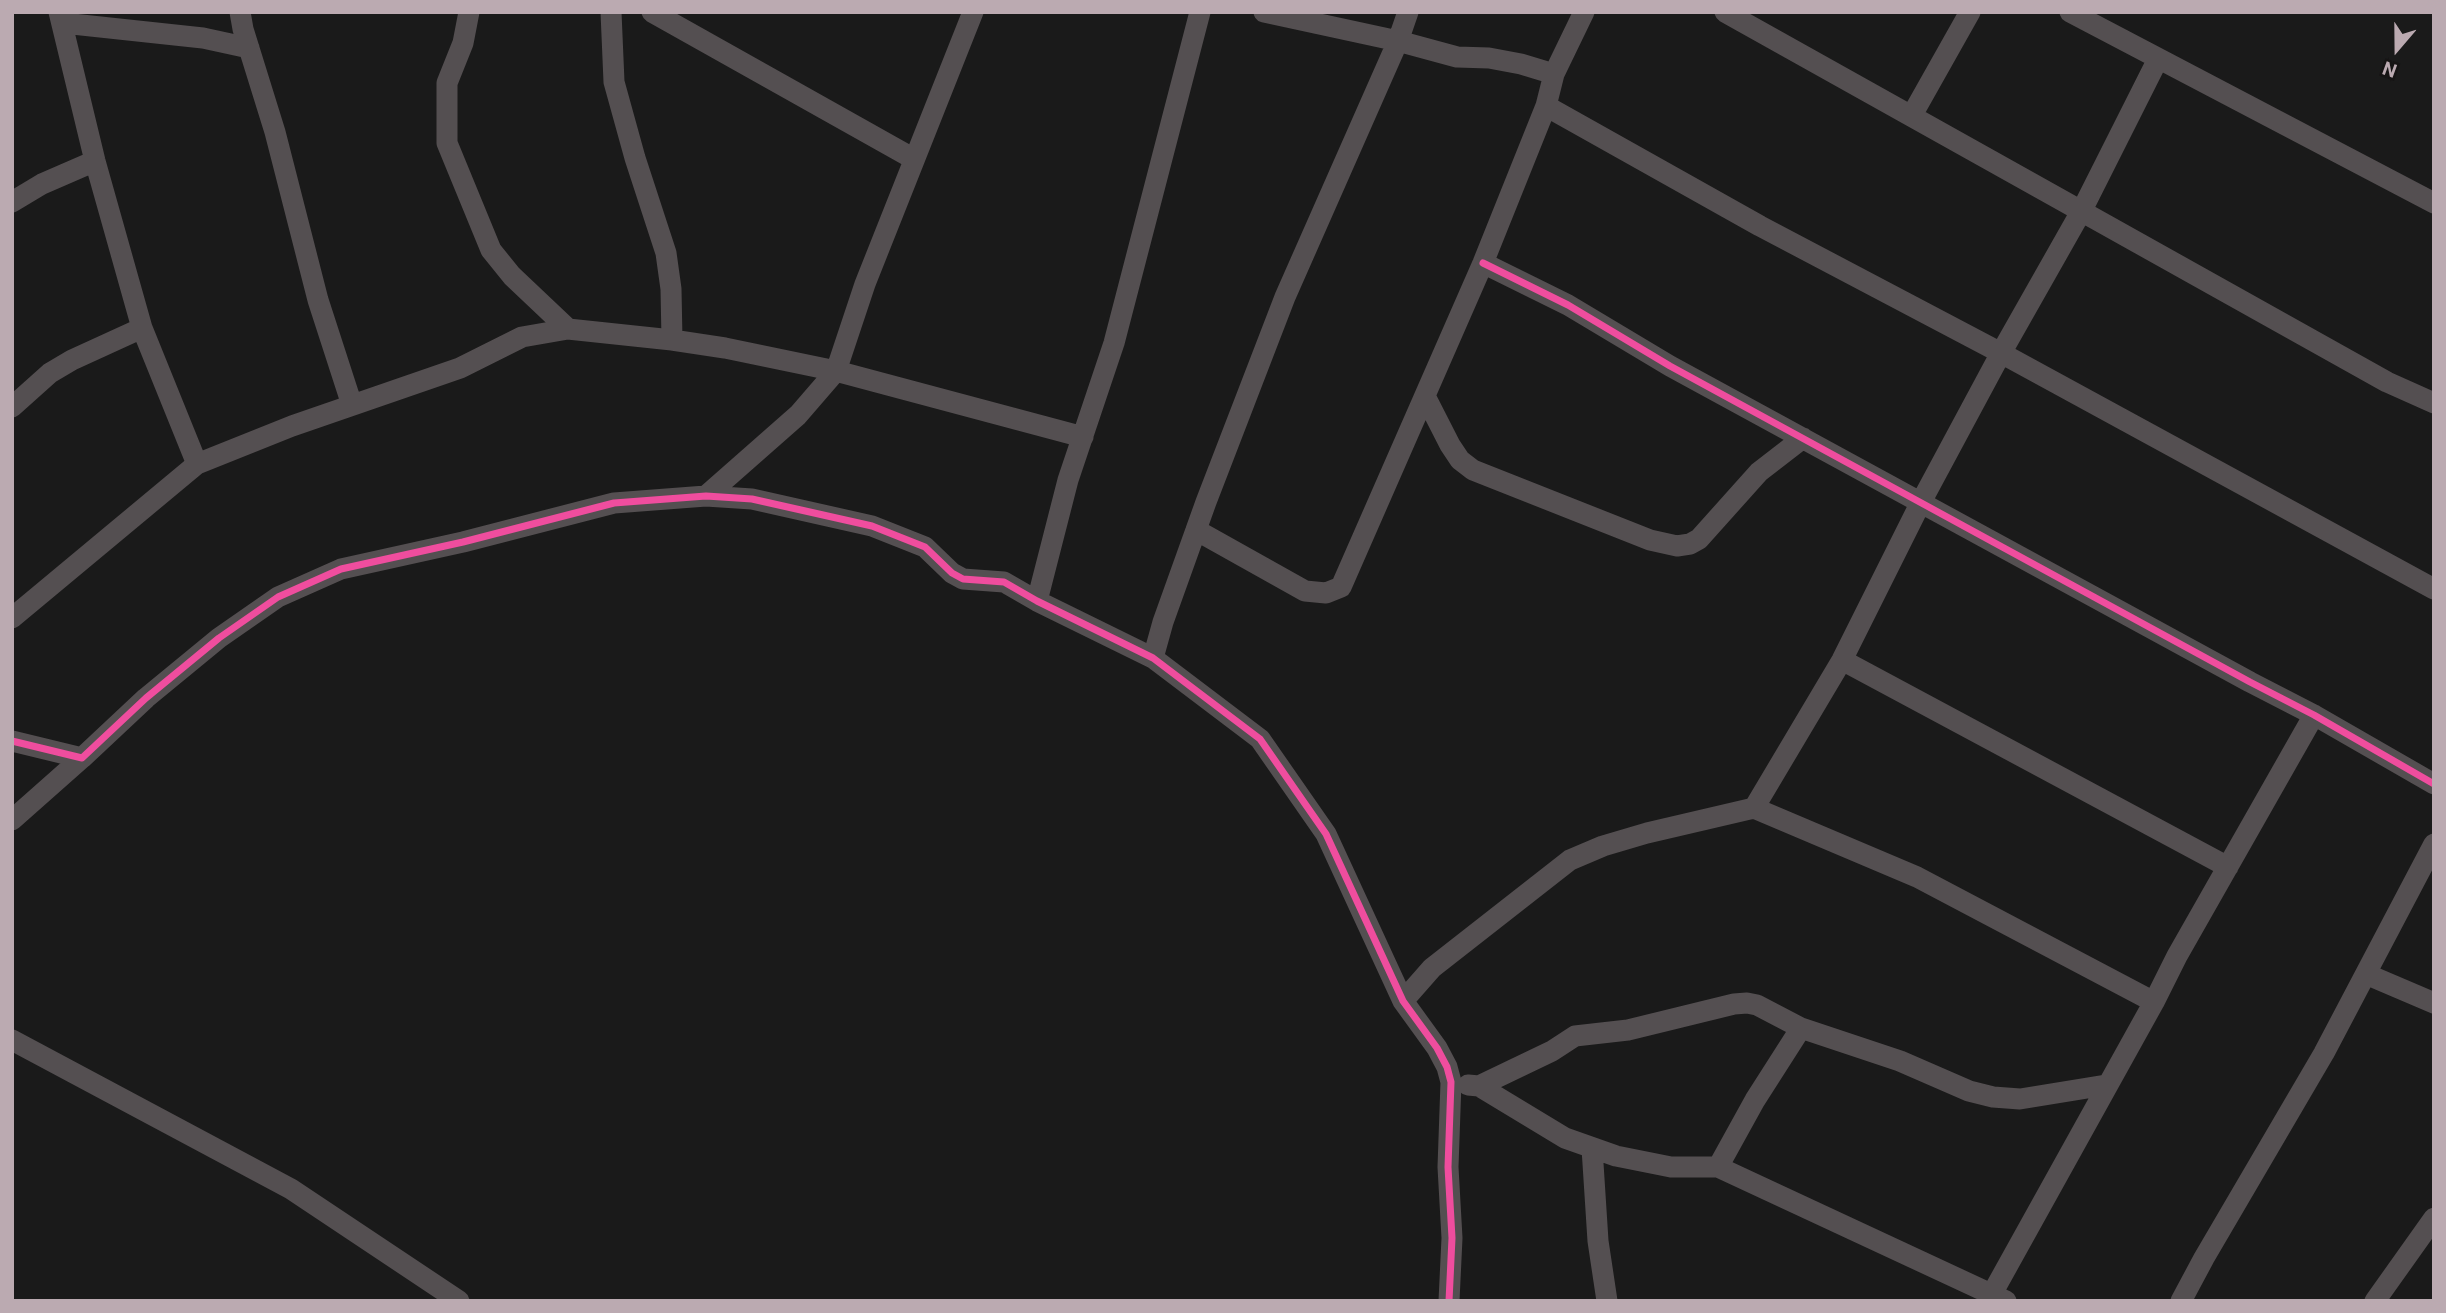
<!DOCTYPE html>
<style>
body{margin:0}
#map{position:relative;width:2446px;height:1313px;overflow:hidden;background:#1a1a1a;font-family:Roboto,sans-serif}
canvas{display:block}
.frame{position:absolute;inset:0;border:14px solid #bbaab1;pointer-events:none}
.north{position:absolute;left:2362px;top:14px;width:70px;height:70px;-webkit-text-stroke:5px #161414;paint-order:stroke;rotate:200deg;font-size:19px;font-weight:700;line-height:28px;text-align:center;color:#bbaab1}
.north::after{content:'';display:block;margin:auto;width:24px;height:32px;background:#bbaab1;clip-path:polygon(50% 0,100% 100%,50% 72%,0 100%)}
</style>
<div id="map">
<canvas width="2446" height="1313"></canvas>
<div class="frame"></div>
<div class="north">N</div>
</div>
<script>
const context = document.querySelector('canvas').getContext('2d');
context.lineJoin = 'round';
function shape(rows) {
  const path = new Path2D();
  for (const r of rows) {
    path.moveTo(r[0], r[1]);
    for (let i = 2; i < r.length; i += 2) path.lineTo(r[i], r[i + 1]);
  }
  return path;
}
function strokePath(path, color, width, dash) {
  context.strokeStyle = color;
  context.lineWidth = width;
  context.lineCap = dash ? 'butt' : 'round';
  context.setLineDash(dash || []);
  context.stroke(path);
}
strokePath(shape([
 [59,12,95,161,142,328,197,464],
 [240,12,243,29,275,132,318,300,352,405],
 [469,12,463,43,447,83,447,143,491,250,512,276,568,329],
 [611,12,614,82,635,158,666,253,671,289,672,340],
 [652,12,914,159],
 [1264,12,1398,41,1457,57,1489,58,1521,64,1554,74],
 [1725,12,2387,382,2434,403],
 [2070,12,2434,203],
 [63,23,203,38,249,48],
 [1546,106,1760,226,2001,353,2434,589],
 [1912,115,1970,12],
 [12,202,42,184,95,161],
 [1483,263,1568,305,1670,366,2250,682,2314,715,2434,784],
 [1425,396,1450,445,1460,460,1473,470,1650,540,1677,546,1690,544,1699,539,1759,472,1803,438],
 [12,407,50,373,72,360,142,328],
 [706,496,798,415,836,371,865,284,973,12],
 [1196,530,1305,591,1326,593,1341,587,1483,263,1546,106,1554,74,1584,12],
 [1037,601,1068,480,1114,343,1200,12],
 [12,618,197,464,292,426,460,368,522,337,568,329,672,340,725,348,836,371,1083,437],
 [1153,658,1163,622,1206,502,1285,297,1398,41,1408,12],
 [1842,660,2228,867],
 [12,741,82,758,146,698,219,638,278,597,341,569,463,542,614,503,706,496,752,499,872,526,925,547,952,573,963,579,1004,582,1037,601,1153,658,1260,739,1326,834,1403,1001,1437,1048,1447,1067,1451,1082,1448,1167,1452,1238,1449,1301],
 [1754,808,1842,660,1921,502,2001,353,2082,210,2158,59],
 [12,820,82,758],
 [2366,974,2434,1003],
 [1403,1001,1432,968,1570,860,1603,846,1647,833,1754,808,1917,877,2154,1002],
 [12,1040,291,1189,459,1301],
 [1468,1085,1479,1086,1565,1138,1616,1156,1671,1167,1718,1167,2006,1301],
 [1479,1086,1552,1051,1575,1036,1628,1030,1734,1004,1747,1003,1757,1005,1801,1028,1900,1061,1969,1091,1993,1097,2020,1099,2106,1085],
 [1592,1148,1598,1241,1607,1301],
 [1718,1167,1755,1100,1801,1028],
 [1988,1301,2154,1002,2177,956,2314,715],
 [2181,1301,2204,1258,2324,1053,2434,844],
 [2375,1301,2434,1218]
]), '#544f51', 21);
strokePath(shape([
 [1483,263,1568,305,1670,366,2250,682,2314,715,2434,784],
 [12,741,82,758,146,698,219,638,278,597,341,569,463,542,614,503,706,496,752,499,872,526,925,547,952,573,963,579,1004,582,1037,601,1153,658,1260,739,1326,834,1403,1001,1437,1048,1447,1067,1451,1082,1448,1167,1452,1238,1449,1301]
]), '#ef4d9e', 7);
</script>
